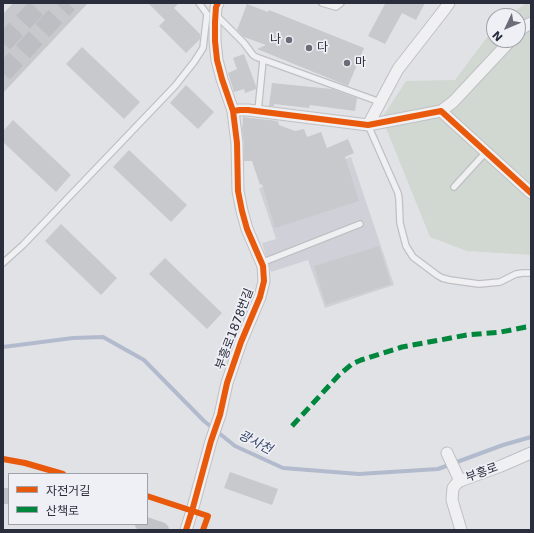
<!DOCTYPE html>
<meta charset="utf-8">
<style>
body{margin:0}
#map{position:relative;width:534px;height:533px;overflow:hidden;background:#e1e2e5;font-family:"DejaVu Sans","Noto Sans KR",sans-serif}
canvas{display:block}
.frame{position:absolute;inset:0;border:4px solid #2a2d3c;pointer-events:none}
.legend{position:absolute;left:8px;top:473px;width:140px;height:52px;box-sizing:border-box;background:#eef0f5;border:1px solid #a0a2ab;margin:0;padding:5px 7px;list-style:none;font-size:12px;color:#2a2d3c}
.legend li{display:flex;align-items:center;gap:8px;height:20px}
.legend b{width:20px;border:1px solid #a0a2ab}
.north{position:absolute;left:486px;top:8px;width:40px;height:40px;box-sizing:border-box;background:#eef0f5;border:1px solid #a0a2ab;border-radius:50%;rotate:226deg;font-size:11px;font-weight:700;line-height:16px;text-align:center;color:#2a2d3c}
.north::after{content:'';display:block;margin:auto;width:14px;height:18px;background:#6a6c77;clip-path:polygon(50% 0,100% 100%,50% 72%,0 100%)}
</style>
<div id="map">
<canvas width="534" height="533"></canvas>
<div class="frame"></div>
<ul class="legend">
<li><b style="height:5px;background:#e8590c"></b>자전거길</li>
<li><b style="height:5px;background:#00873e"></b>산책로</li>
</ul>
<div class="north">N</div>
</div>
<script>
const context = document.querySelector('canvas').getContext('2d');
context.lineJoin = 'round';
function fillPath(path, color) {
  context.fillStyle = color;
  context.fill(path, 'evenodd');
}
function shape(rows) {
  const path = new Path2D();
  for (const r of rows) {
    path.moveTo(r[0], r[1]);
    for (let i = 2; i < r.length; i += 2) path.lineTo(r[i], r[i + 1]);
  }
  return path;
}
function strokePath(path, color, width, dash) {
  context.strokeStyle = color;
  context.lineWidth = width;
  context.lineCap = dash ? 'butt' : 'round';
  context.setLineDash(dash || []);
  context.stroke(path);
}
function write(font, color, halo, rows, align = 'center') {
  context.font = font + ' "DejaVu Sans","Noto Sans KR",sans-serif';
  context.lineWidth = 3.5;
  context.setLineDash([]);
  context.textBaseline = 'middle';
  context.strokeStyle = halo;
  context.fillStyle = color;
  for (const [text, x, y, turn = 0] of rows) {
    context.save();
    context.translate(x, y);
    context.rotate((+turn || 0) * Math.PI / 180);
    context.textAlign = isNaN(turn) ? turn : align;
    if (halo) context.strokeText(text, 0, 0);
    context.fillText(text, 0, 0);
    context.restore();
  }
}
fillPath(shape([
 [351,157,394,285,325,308,308,260,271,272,262,243,276,239,259,188]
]), '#d0d1d8');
fillPath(shape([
 [526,3,531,3,531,255,467,251,430,237,382,118,406,81,455,80,494,28,494,40,518,40,518,16,509,16]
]), '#d0d8d1');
strokePath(shape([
 [3,347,73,338,103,337,144,360,204,421,235,446,283,468,359,474,438,469,503,445,531,437]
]), '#b2bbcd', 4);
fillPath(shape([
 [13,3,88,3,3,93,3,14],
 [148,3,179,3,174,8,200,34,200,39,186,53,159,26,165,20],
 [382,3,425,3,416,20,402,13,385,44,368,36,385,4],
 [247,4,268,12,269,10,364,48,348,86,257,49,266,45,244,37,237,30],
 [82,47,140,102,124,119,66,64],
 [244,54,256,86,256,89,245,93,244,89,234,92,228,73,237,69,233,58],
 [272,83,332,89,357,98,355,111,310,105,309,108,274,104,274,106,269,106],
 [186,85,214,112,198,129,170,103],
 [243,117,278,121,279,125,295,131,304,129,307,137,321,132,327,148,348,139,354,153,345,157,359,201,275,228,262,184,260,185,252,161,244,161,244,143,242,130],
 [13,120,71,175,56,192,3,142,3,131],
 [129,150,187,205,171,222,113,167],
 [61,224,117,278,101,295,45,241],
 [379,246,391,284,326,305,314,266],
 [165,258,222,313,207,329,149,274],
 [230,472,278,489,272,505,224,488]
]), '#c7c9cc');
strokePath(shape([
 [3,43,41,3],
 [3,73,68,3]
]), '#bcbec3', 19, [19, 10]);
const service = shape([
 [322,3,336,7,341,3],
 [216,15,244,43,253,55,256,57,380,102],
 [258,111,263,60],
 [368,125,398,193,399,199,400,223,406,246,413,257,437,275,442,278,450,280,479,284,500,282,516,274,523,273,531,273],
 [454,187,486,152],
 [3,263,23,245,175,86,194,62,203,48,207,14,199,3],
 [261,263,360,224]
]);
const minor = shape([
 [518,32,524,27,531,23],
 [233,111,240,110,248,110,368,125,441,111,531,193],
 [441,111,453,102,511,40],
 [368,125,398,69,444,10,449,3],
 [447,453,460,481],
 [186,530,192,511,211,441,220,415,227,383,241,342,260,297,264,281,263,266,247,229,242,211,238,191,237,143,233,111,222,79,217,60,215,41,215,22,216,7,218,3],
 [461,530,452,500,453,488,457,483,460,481,501,466,531,453]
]);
strokePath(service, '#bfc0c3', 8);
strokePath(minor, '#bfc0c3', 13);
strokePath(service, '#f0f0f2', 5.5);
strokePath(minor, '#f0f0f2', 11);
strokePath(shape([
 [3,496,9,496],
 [143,524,161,530]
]), '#c2c3c8', 16);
strokePath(shape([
 [292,426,339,375,352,364,361,360,402,347,467,335,501,332,526,327,531,327]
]), '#00873e', 5, [10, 5]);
strokePath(shape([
 [233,111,240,110,248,110,368,125,441,111,531,193],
 [3,459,25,463,63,474],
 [147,496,208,516,203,530],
 [186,530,192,511,211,441,220,415,227,383,241,342,260,297,264,281,263,266,247,229,242,211,238,191,237,143,233,111,222,79,217,60,215,41,215,22,216,7,218,3]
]), '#e8590c', 6);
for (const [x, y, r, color] of [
 [289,40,4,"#6a6c77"],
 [309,48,4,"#6a6c77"],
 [347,63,4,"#6a6c77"]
]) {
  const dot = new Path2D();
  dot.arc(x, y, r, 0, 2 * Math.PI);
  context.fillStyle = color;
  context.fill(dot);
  strokePath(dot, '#eef0f5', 1.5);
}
write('12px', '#2a2d3c', '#eef0f5', [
 ["나",281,40,"right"],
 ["다",317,48],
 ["마",355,63]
], 'left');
write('12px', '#2a2d3c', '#eef0f5', [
 ["부흥로1878번길",235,329,-69],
 ["부흥로",482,473,-20]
]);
write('italic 13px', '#39476b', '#eef0f5', [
 ["광사천",255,443,27]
]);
</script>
